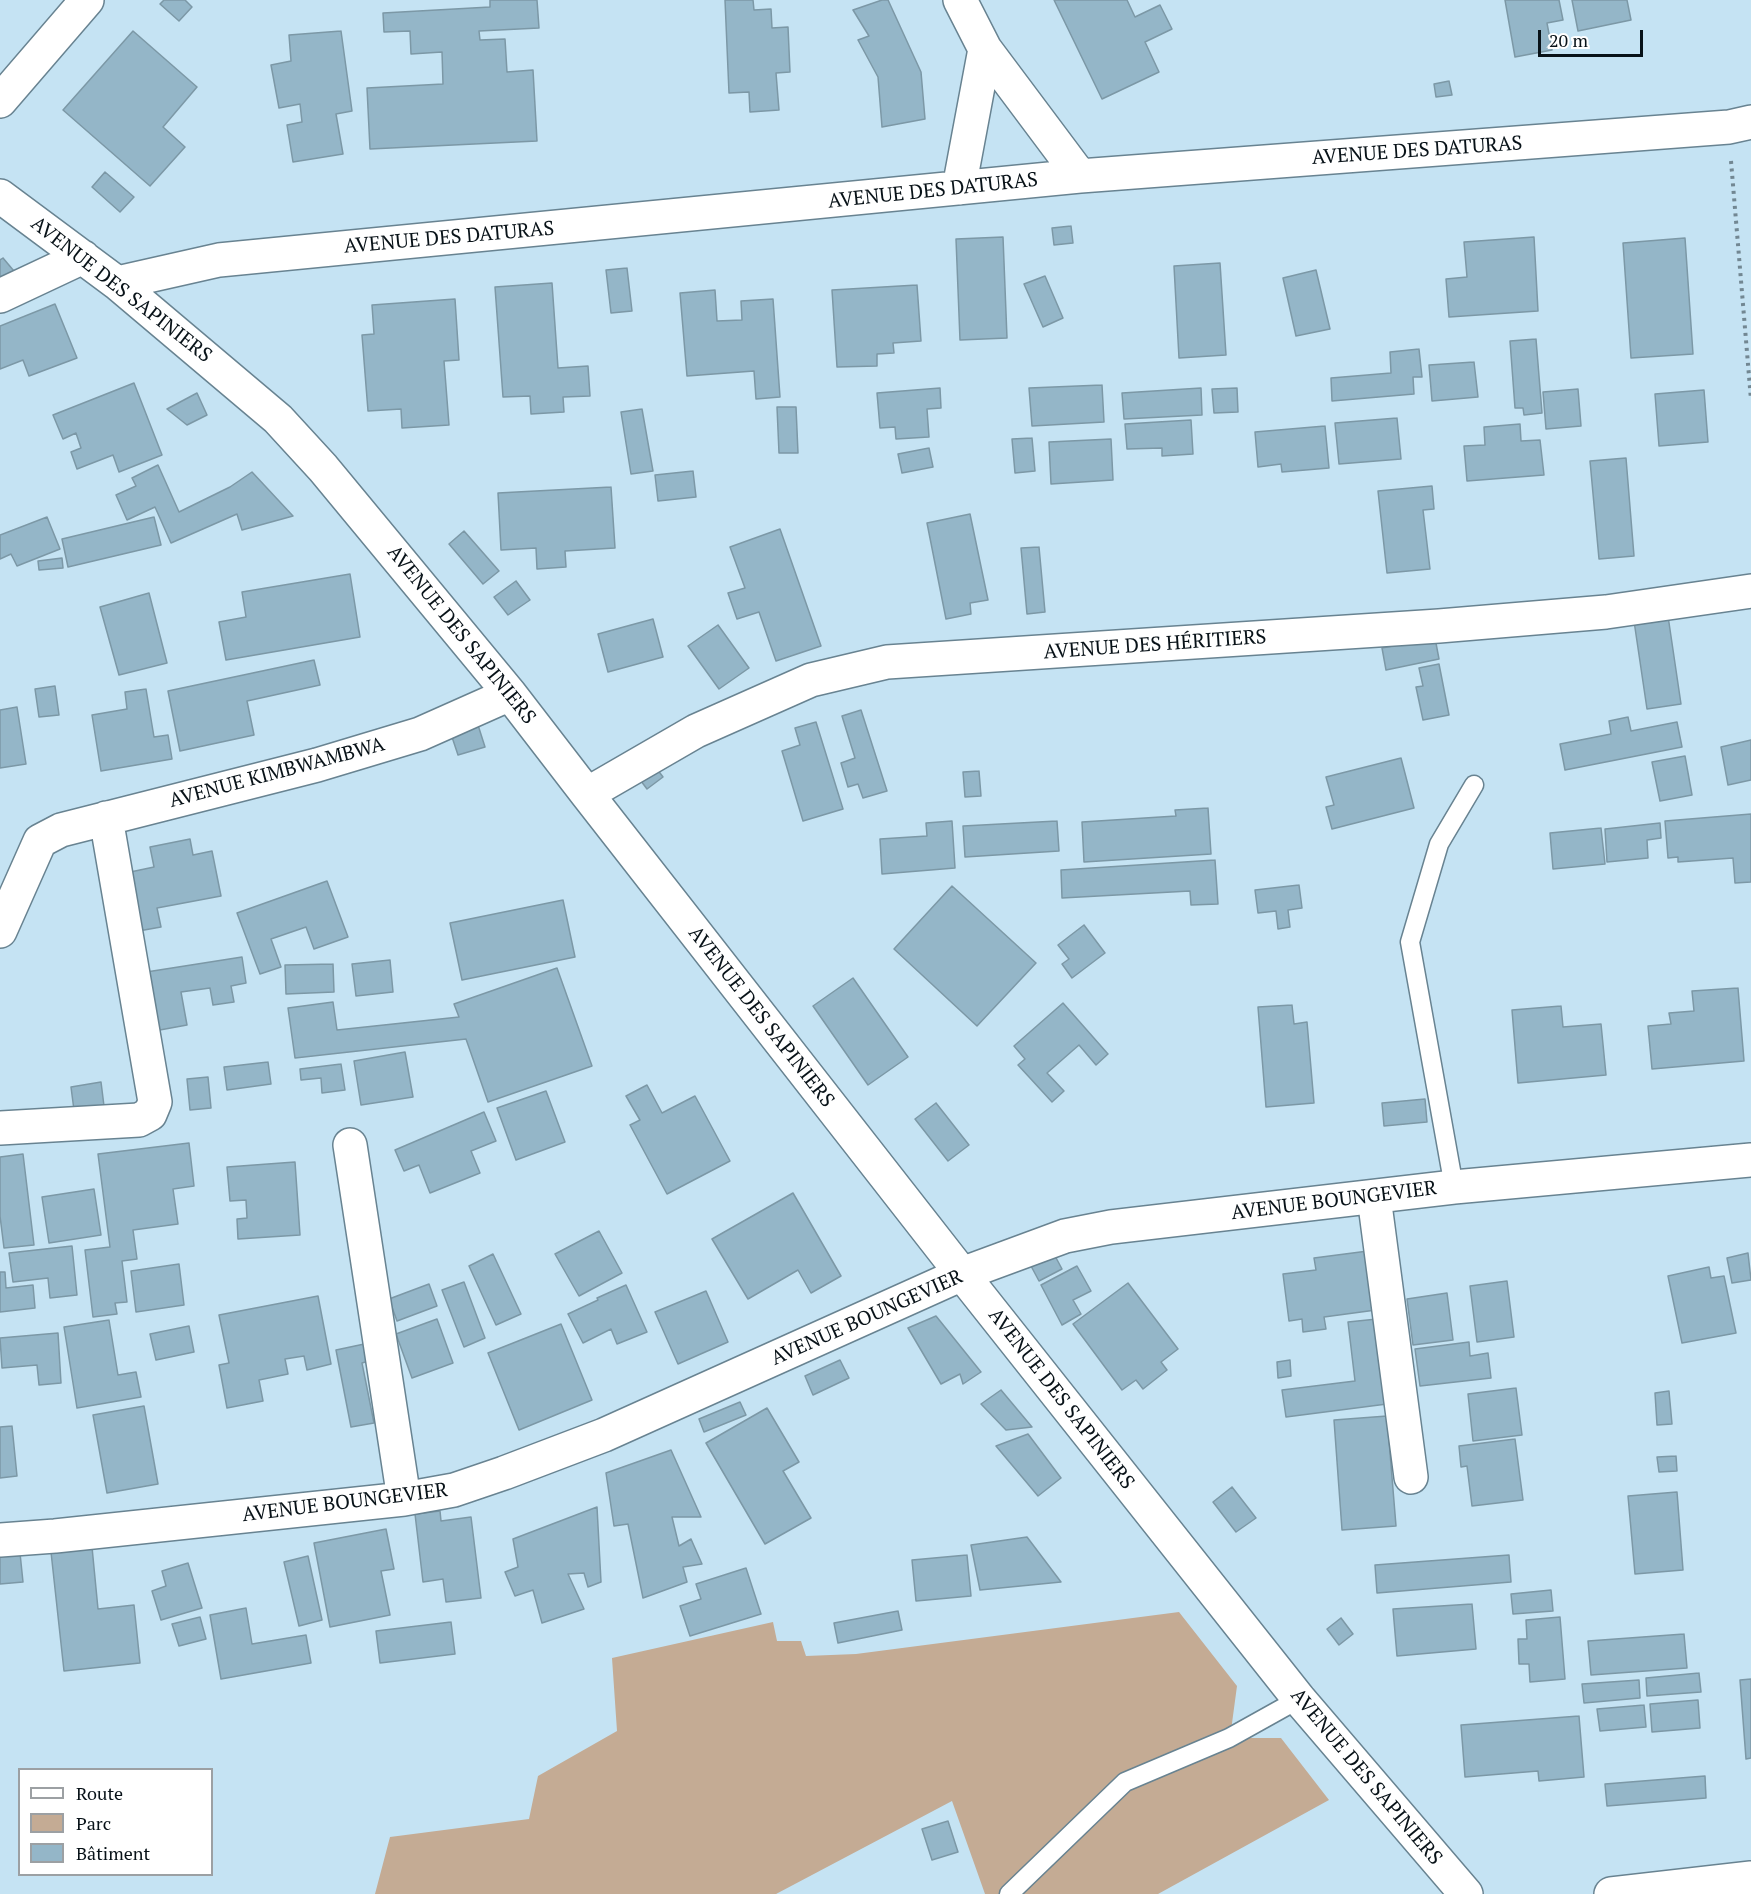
<!DOCTYPE html>
<meta charset="utf-8">
<style>
body{margin:0}
#map{position:relative;width:1751px;height:1894px;overflow:hidden;background:#c5e3f3;font-family:"PT Serif",serif}
canvas{display:block}
.legend{position:absolute;left:18px;top:1768px;width:195px;height:108px;box-sizing:border-box;background:#fff;border:2px solid #9ca0a3;margin:0;padding:8px 10px;list-style:none;font-size:18px;color:#081218}
.legend li{display:flex;align-items:center;gap:12px;height:30px}
.legend b{width:30px;border:2px solid #9ca0a3}
.scale{position:absolute;left:1538px;top:30px;width:105px;height:27px;box-sizing:border-box;border:3px solid #081218;border-top:0;padding-left:8px;font-size:18px;line-height:21px;white-space:nowrap;color:#081218;-webkit-text-stroke:4px #fff;paint-order:stroke}
</style>
<div id="map">
<canvas width="1751" height="1894"></canvas>
<ul class="legend">
<li><b style="height:8px;background:#fff"></b>Route</li>
<li><b style="height:16px;background:#c4ab94"></b>Parc</li>
<li><b style="height:16px;background:#94b6c8"></b>Bâtiment</li>
</ul>
<div class="scale">20 m</div>
</div>
<script>
const context = document.querySelector('canvas').getContext('2d');
context.lineJoin = 'round';
function fillPath(path, color) {
  context.fillStyle = color;
  context.fill(path, 'evenodd');
}
function shape(rows) {
  const path = new Path2D();
  for (const r of rows) {
    path.moveTo(r[0], r[1]);
    for (let i = 2; i < r.length; i += 2) path.lineTo(r[i], r[i + 1]);
  }
  return path;
}
function strokePath(path, color, width, dash) {
  context.strokeStyle = color;
  context.lineWidth = width;
  context.lineCap = dash ? 'butt' : 'round';
  context.setLineDash(dash || []);
  context.stroke(path);
}
function write(font, color, halo, rows, align = 'center') {
  context.font = font + ' "PT Serif",serif';
  context.lineWidth = 5;
  context.setLineDash([]);
  context.textBaseline = 'middle';
  context.strokeStyle = halo;
  context.fillStyle = color;
  for (const [text, x, y, turn = 0] of rows) {
    context.save();
    context.translate(x, y);
    context.rotate((+turn || 0) * Math.PI / 180);
    context.textAlign = isNaN(turn) ? turn : align;
    if (halo) context.strokeText(text, 0, 0);
    context.fillText(text, 0, 0);
    context.restore();
  }
}
fillPath(shape([
 [1179,1612,1237,1686,1230,1738,1281,1738,1329,1800,1158,1894,985,1894,952,1801,776,1894,375,1894,390,1837,529,1819,538,1776,617,1731,612,1658,773,1622,777,1641,801,1641,806,1656,856,1654]
]), '#c4ab94');
const building = shape([
 [164,0,185,0,192,7,179,21,160,4,164,0],
 [490,0,537,0,539,28,479,31,480,40,505,39,507,72,533,70,537,141,370,149,367,88,443,84,442,52,411,54,410,31,384,32,383,13,490,7,490,0],
 [725,0,753,0,754,10,771,9,772,28,788,27,790,72,776,73,779,110,750,112,749,92,729,93,725,0],
 [882,0,888,0,921,72,925,119,882,127,878,77,858,40,869,36,853,10,882,0],
 [1054,0,1127,0,1135,17,1160,5,1172,29,1145,42,1159,72,1102,99,1054,0],
 [1505,0,1559,0,1563,20,1547,23,1552,50,1515,57,1505,0],
 [1572,0,1627,0,1631,20,1578,31,1572,0],
 [133,31,197,87,163,127,185,147,150,186,63,110,133,31],
 [341,31,352,111,336,114,343,154,293,162,287,125,302,122,300,104,279,108,271,65,291,61,289,35,341,31],
 [1449,81,1452,95,1436,97,1434,84,1449,81],
 [105,172,134,197,120,212,92,187,105,172],
 [1071,226,1073,243,1054,245,1052,228,1071,226],
 [1003,237,1007,338,960,340,956,239,1003,237],
 [1534,237,1538,311,1449,317,1446,279,1467,277,1464,242,1534,237],
 [1685,238,1693,354,1631,358,1623,243,1685,238],
 [3,258,19,277,9,286,0,276,0,260,3,258],
 [1220,263,1226,355,1179,358,1174,266,1220,263],
 [627,268,632,311,611,313,606,270,627,268],
 [1316,270,1330,329,1296,336,1283,278,1316,270],
 [1045,276,1063,318,1043,327,1024,284,1045,276],
 [552,283,558,368,588,366,590,396,563,397,564,412,531,414,530,396,503,397,495,287,552,283],
 [917,285,921,341,893,343,894,353,877,354,877,366,837,367,832,290,917,285],
 [715,290,717,321,742,320,741,301,773,299,780,397,756,399,754,371,687,376,680,293,715,290],
 [455,299,459,360,444,361,449,425,402,428,401,409,368,411,362,335,374,334,372,305,455,299],
 [55,304,77,358,29,376,23,360,0,369,0,326,55,304],
 [1536,339,1542,413,1524,415,1523,408,1515,408,1510,341,1536,339],
 [1419,349,1422,377,1413,377,1414,394,1332,401,1331,378,1391,373,1390,352,1419,349],
 [1474,362,1478,397,1432,401,1429,365,1474,362],
 [134,383,162,455,119,472,113,455,77,469,71,452,81,448,76,433,63,439,53,415,134,383],
 [1102,385,1104,422,1032,426,1029,388,1102,385],
 [940,388,941,408,927,409,929,437,896,439,895,427,880,428,877,393,940,388],
 [1201,388,1202,415,1124,419,1122,393,1201,388],
 [1237,388,1238,412,1214,413,1212,389,1237,388],
 [1578,389,1581,426,1546,429,1543,392,1578,389],
 [1704,390,1708,442,1659,446,1655,394,1704,390],
 [197,393,207,415,187,425,167,409,197,393],
 [777,407,796,407,798,453,779,453,777,407],
 [642,409,653,471,631,474,621,412,642,409],
 [1397,418,1401,459,1339,464,1335,423,1397,418],
 [1191,420,1193,454,1162,456,1162,448,1127,449,1125,424,1191,420],
 [1520,424,1521,441,1540,440,1544,475,1467,481,1464,446,1485,445,1484,427,1520,424],
 [1325,426,1329,468,1282,472,1281,464,1258,467,1255,432,1325,426],
 [1032,438,1035,471,1015,473,1012,439,1032,438],
 [1111,439,1113,480,1051,484,1049,442,1111,439],
 [929,448,933,467,902,473,898,454,929,448],
 [1626,458,1634,556,1599,559,1590,461,1626,458],
 [158,465,179,512,230,487,252,472,293,516,242,530,237,514,171,543,155,507,127,520,116,495,136,486,132,478,158,465],
 [693,471,696,497,658,501,655,475,693,471],
 [1432,486,1434,509,1423,510,1430,569,1387,573,1378,491,1432,486],
 [611,487,615,548,565,551,566,567,537,569,536,548,501,550,498,493,611,487],
 [970,514,988,600,970,603,971,614,946,619,927,523,970,514],
 [47,517,60,549,17,566,11,554,0,559,0,535,47,517],
 [154,517,161,545,68,567,62,539,154,517],
 [780,529,821,646,776,661,759,612,737,619,728,593,745,588,730,547,780,529],
 [464,531,499,571,483,584,449,544,464,531],
 [1039,547,1045,612,1027,614,1021,548,1039,547],
 [62,558,63,568,39,570,38,561,62,558],
 [350,574,360,637,226,660,219,622,246,617,242,592,350,574],
 [516,581,530,600,508,615,494,597,516,581],
 [149,593,167,663,119,675,100,607,149,593],
 [1668,616,1681,704,1647,709,1634,621,1668,616],
 [653,619,663,657,608,672,598,634,653,619],
 [718,625,749,668,719,689,688,646,718,625],
 [1435,638,1439,659,1386,670,1382,648,1435,638],
 [314,660,320,685,247,701,254,735,180,751,168,691,314,660],
 [1439,664,1449,715,1423,720,1416,687,1423,686,1419,668,1439,664],
 [55,686,59,715,39,717,35,689,55,686],
 [146,689,154,737,168,735,172,759,101,771,92,715,127,709,125,692,146,689],
 [17,707,26,764,0,768,0,710,17,707],
 [861,710,887,791,863,798,858,784,848,787,841,763,855,758,842,716,861,710],
 [1628,717,1631,731,1677,722,1682,747,1565,770,1560,744,1611,734,1609,721,1628,717],
 [816,722,843,809,803,821,782,751,800,745,795,728,816,722],
 [478,725,485,747,458,755,451,734,478,725],
 [1751,740,1751,780,1728,785,1721,747,1751,740],
 [1685,756,1692,795,1660,801,1652,762,1685,756],
 [1401,758,1414,808,1332,829,1326,807,1334,805,1326,777,1401,758],
 [654,765,663,777,647,789,638,777,654,765],
 [979,771,981,796,965,797,963,772,979,771],
 [1208,808,1211,854,1084,862,1082,822,1176,816,1175,810,1208,808],
 [1751,814,1751,882,1735,883,1733,858,1678,862,1678,857,1668,858,1665,821,1751,814],
 [952,821,955,868,882,874,880,839,927,836,926,823,952,821],
 [1057,821,1059,851,965,857,963,826,1057,821],
 [1660,823,1661,838,1647,840,1648,858,1607,862,1605,829,1660,823],
 [1601,828,1605,864,1553,869,1550,833,1601,828],
 [190,839,193,855,212,851,221,896,157,908,161,927,133,932,121,874,154,867,150,847,190,839],
 [1215,860,1218,904,1191,905,1190,891,1062,898,1061,870,1215,860],
 [327,881,348,937,314,949,306,927,271,939,281,967,260,974,237,913,327,881],
 [1299,885,1302,908,1288,910,1290,927,1278,929,1276,911,1258,913,1255,890,1299,885],
 [952,886,1036,963,977,1026,894,949,952,886],
 [563,900,575,957,462,980,450,923,563,900],
 [1084,925,1105,953,1072,978,1062,964,1069,959,1058,945,1084,925],
 [242,957,246,983,231,986,234,1002,213,1005,210,988,181,992,187,1025,149,1032,140,973,242,957],
 [390,960,393,992,356,996,352,964,390,960],
 [333,964,334,992,286,994,285,965,333,964],
 [557,968,592,1066,488,1102,466,1039,295,1058,288,1008,333,1002,337,1030,459,1017,454,1004,557,968],
 [853,978,908,1057,868,1085,813,1006,853,978],
 [1738,988,1744,1061,1652,1069,1648,1026,1671,1024,1669,1013,1694,1011,1692,991,1738,988],
 [1063,1003,1108,1054,1096,1065,1079,1045,1047,1073,1064,1091,1052,1102,1018,1065,1025,1059,1014,1046,1063,1003],
 [1292,1005,1294,1024,1307,1022,1314,1103,1266,1107,1258,1007,1292,1005],
 [1561,1006,1563,1027,1601,1024,1606,1075,1518,1083,1512,1010,1561,1006],
 [405,1052,413,1097,361,1105,354,1061,405,1052],
 [268,1062,271,1084,227,1090,224,1067,268,1062],
 [341,1064,345,1090,322,1093,321,1078,301,1080,300,1069,341,1064],
 [208,1077,211,1108,190,1110,187,1079,208,1077],
 [101,1082,105,1114,75,1118,71,1087,101,1082],
 [647,1085,662,1113,695,1096,730,1161,667,1194,630,1125,640,1120,626,1096,647,1085],
 [546,1091,565,1142,516,1160,497,1108,546,1091],
 [1425,1099,1427,1122,1384,1126,1382,1103,1425,1099],
 [936,1103,969,1145,948,1161,915,1119,936,1103],
 [484,1112,496,1141,471,1151,480,1173,430,1193,419,1165,404,1171,395,1150,484,1112],
 [189,1143,194,1186,173,1189,178,1224,133,1230,137,1259,122,1261,127,1302,115,1303,117,1314,93,1317,85,1250,110,1247,98,1154,189,1143],
 [23,1154,34,1245,4,1248,0,1216,0,1157,23,1154],
 [295,1162,300,1235,238,1239,237,1219,247,1218,246,1200,230,1201,227,1167,295,1162],
 [94,1189,101,1235,49,1243,42,1197,94,1189],
 [793,1193,841,1276,811,1293,798,1270,748,1299,712,1239,793,1193],
 [599,1231,622,1273,579,1296,555,1254,599,1231],
 [72,1246,77,1295,50,1298,48,1278,13,1282,9,1253,72,1246],
 [1368,1251,1376,1310,1324,1317,1326,1329,1303,1332,1302,1319,1289,1321,1283,1274,1316,1270,1314,1258,1368,1251],
 [1748,1253,1751,1280,1732,1283,1727,1258,1748,1253],
 [493,1254,521,1314,496,1325,469,1266,493,1254],
 [1054,1254,1062,1269,1039,1281,1031,1266,1054,1254],
 [179,1264,184,1305,136,1312,131,1271,179,1264],
 [1077,1266,1091,1291,1073,1300,1081,1314,1062,1325,1041,1285,1077,1266],
 [1709,1267,1711,1278,1724,1276,1736,1333,1682,1343,1668,1276,1709,1267],
 [0,1272,5,1272,6,1288,33,1285,35,1308,0,1312,0,1272],
 [1507,1281,1514,1337,1477,1342,1470,1286,1507,1281],
 [464,1282,485,1338,464,1347,442,1290,464,1282],
 [1128,1283,1178,1349,1161,1362,1167,1370,1143,1389,1136,1380,1122,1390,1073,1324,1128,1283],
 [429,1284,437,1306,397,1321,389,1299,429,1284],
 [626,1285,647,1332,617,1344,611,1329,583,1343,568,1314,598,1300,597,1298,626,1285],
 [706,1291,728,1342,678,1364,655,1312,706,1291],
 [1447,1293,1453,1340,1413,1345,1407,1299,1447,1293],
 [318,1296,331,1364,307,1370,304,1356,285,1359,288,1374,259,1380,263,1401,227,1408,219,1365,229,1363,219,1315,318,1296],
 [936,1316,981,1372,963,1384,960,1374,941,1384,908,1328,936,1316],
 [437,1319,453,1363,412,1378,396,1334,437,1319],
 [1377,1319,1387,1404,1286,1417,1282,1390,1355,1381,1348,1322,1377,1319],
 [109,1320,118,1375,136,1372,141,1397,77,1408,64,1327,109,1320],
 [561,1324,592,1400,519,1430,488,1353,561,1324],
 [189,1326,194,1352,156,1360,150,1334,189,1326],
 [58,1333,61,1383,39,1385,37,1365,2,1368,0,1338,58,1333],
 [1469,1342,1470,1356,1488,1353,1491,1378,1420,1386,1415,1349,1469,1342],
 [369,1343,372,1360,362,1363,374,1423,351,1427,336,1350,369,1343],
 [840,1360,849,1378,813,1395,805,1376,840,1360],
 [1290,1360,1291,1376,1278,1378,1277,1362,1290,1360],
 [1516,1388,1522,1435,1473,1441,1468,1394,1516,1388],
 [1001,1390,1032,1427,1006,1430,981,1404,1001,1390],
 [1669,1391,1672,1424,1657,1425,1655,1393,1669,1391],
 [740,1402,746,1415,704,1432,699,1419,740,1402],
 [144,1406,158,1484,107,1493,93,1415,144,1406],
 [767,1408,799,1462,783,1471,811,1518,765,1544,706,1443,767,1408],
 [1387,1416,1396,1526,1342,1530,1334,1420,1387,1416],
 [12,1426,17,1476,0,1478,0,1427,12,1426],
 [1028,1434,1061,1478,1038,1496,996,1446,1028,1434],
 [1515,1439,1523,1500,1472,1506,1467,1466,1461,1467,1459,1446,1515,1439],
 [671,1450,701,1517,672,1517,679,1546,691,1539,702,1564,683,1567,687,1582,643,1598,628,1524,614,1526,606,1473,671,1450],
 [1676,1456,1677,1471,1659,1472,1657,1457,1676,1456],
 [1232,1487,1256,1518,1236,1532,1213,1502,1232,1487],
 [1677,1492,1683,1570,1635,1574,1628,1496,1677,1492],
 [597,1507,601,1582,588,1587,584,1573,568,1574,584,1609,542,1623,533,1590,515,1596,505,1572,518,1567,513,1539,597,1507],
 [440,1511,441,1521,471,1517,481,1598,446,1602,443,1579,423,1582,415,1514,440,1511],
 [386,1529,394,1569,381,1571,390,1615,330,1627,314,1543,386,1529],
 [1027,1537,1061,1582,980,1590,971,1545,1027,1537],
 [92,1547,98,1609,134,1605,140,1663,64,1671,51,1552,92,1547],
 [20,1553,23,1582,0,1584,0,1555,20,1553],
 [967,1555,971,1596,916,1601,912,1560,967,1555],
 [1509,1555,1511,1582,1377,1593,1375,1565,1509,1555],
 [308,1556,322,1620,299,1626,284,1562,308,1556],
 [188,1563,202,1608,161,1620,152,1591,166,1586,162,1571,188,1563],
 [746,1568,761,1614,690,1636,680,1606,701,1599,696,1584,746,1568],
 [1551,1590,1553,1611,1513,1614,1511,1594,1551,1590],
 [1472,1604,1476,1649,1397,1656,1393,1609,1472,1604],
 [246,1608,252,1644,306,1635,311,1663,221,1679,210,1615,246,1608],
 [898,1611,902,1630,838,1643,834,1623,898,1611],
 [200,1617,206,1639,179,1646,172,1624,200,1617],
 [1560,1617,1565,1679,1530,1682,1529,1664,1519,1664,1518,1639,1527,1639,1526,1620,1560,1617],
 [1341,1618,1353,1634,1339,1645,1327,1629,1341,1618],
 [451,1622,455,1654,380,1663,376,1631,451,1622],
 [1684,1634,1687,1668,1591,1675,1588,1641,1684,1634],
 [1699,1673,1701,1692,1647,1696,1646,1678,1699,1673],
 [1751,1679,1751,1758,1746,1759,1740,1680,1751,1679],
 [1639,1680,1640,1698,1584,1703,1582,1684,1639,1680],
 [1698,1700,1700,1728,1652,1732,1650,1704,1698,1700],
 [1644,1705,1646,1727,1600,1731,1597,1709,1644,1705],
 [1579,1716,1584,1777,1539,1781,1538,1771,1465,1777,1461,1725,1579,1716],
 [1705,1776,1706,1798,1607,1806,1605,1784,1705,1776],
 [948,1821,958,1852,932,1860,922,1829,948,1821]
]);
fillPath(building, '#94b6c8');
strokePath(building, '#7c98a6', 1.5);
const service = shape([
 [1454,1187,1410,942,1439,844,1474,785],
 [1009,1894,1125,1782,1229,1738,1299,1699]
]);
const minor = shape([
 [960,0,985,49,1080,176],
 [0,101,87,0],
 [959,188,985,49],
 [0,196,117,283,278,419,323,468,510,694,587,794,962,1274,1299,1699,1466,1894],
 [117,283,219,260,1080,176,1729,127,1751,122],
 [0,296,83,257],
 [587,794,696,731,811,680,887,662,1439,626,1606,612,1751,591],
 [0,931,40,841,61,830,317,765,420,734,510,694],
 [0,1128,139,1120,150,1114,155,1102,106,818],
 [350,1145,404,1499],
 [1374,1197,1411,1477],
 [0,1540,55,1536,404,1499,454,1490,504,1473,604,1435,962,1274,1065,1236,1111,1227,1454,1187,1751,1160],
 [1611,1894,1751,1878]
]);
strokePath(service, '#688391', 21);
strokePath(minor, '#688391', 36);
strokePath(shape([
 [1731,161,1751,400]
]), '#728792', 4, [3, 4.5]);
strokePath(service, '#fff', 18);
strokePath(minor, '#fff', 33);
write('20px', '#081218', '#fff', [
 ["AVENUE DES DATURAS",1417,151,-4],
 ["AVENUE DES DATURAS",933,191,-6],
 ["AVENUE DES DATURAS",449,238,-5],
 ["AVENUE DES SAPINIERS",121,290,38],
 ["AVENUE DES SAPINIERS",461,635,51],
 ["AVENUE DES HÉRITIERS",1155,645,-4],
 ["AVENUE KIMBWAMBWA",277,773,-15],
 ["AVENUE DES SAPINIERS",761,1017,52],
 ["AVENUE BOUNGEVIER",1334,1201,-7],
 ["AVENUE BOUNGEVIER",867,1318,-24],
 ["AVENUE DES SAPINIERS",1061,1399,52],
 ["AVENUE BOUNGEVIER",345,1503,-7],
 ["AVENUE DES SAPINIERS",1366,1777,50]
]);
</script>
